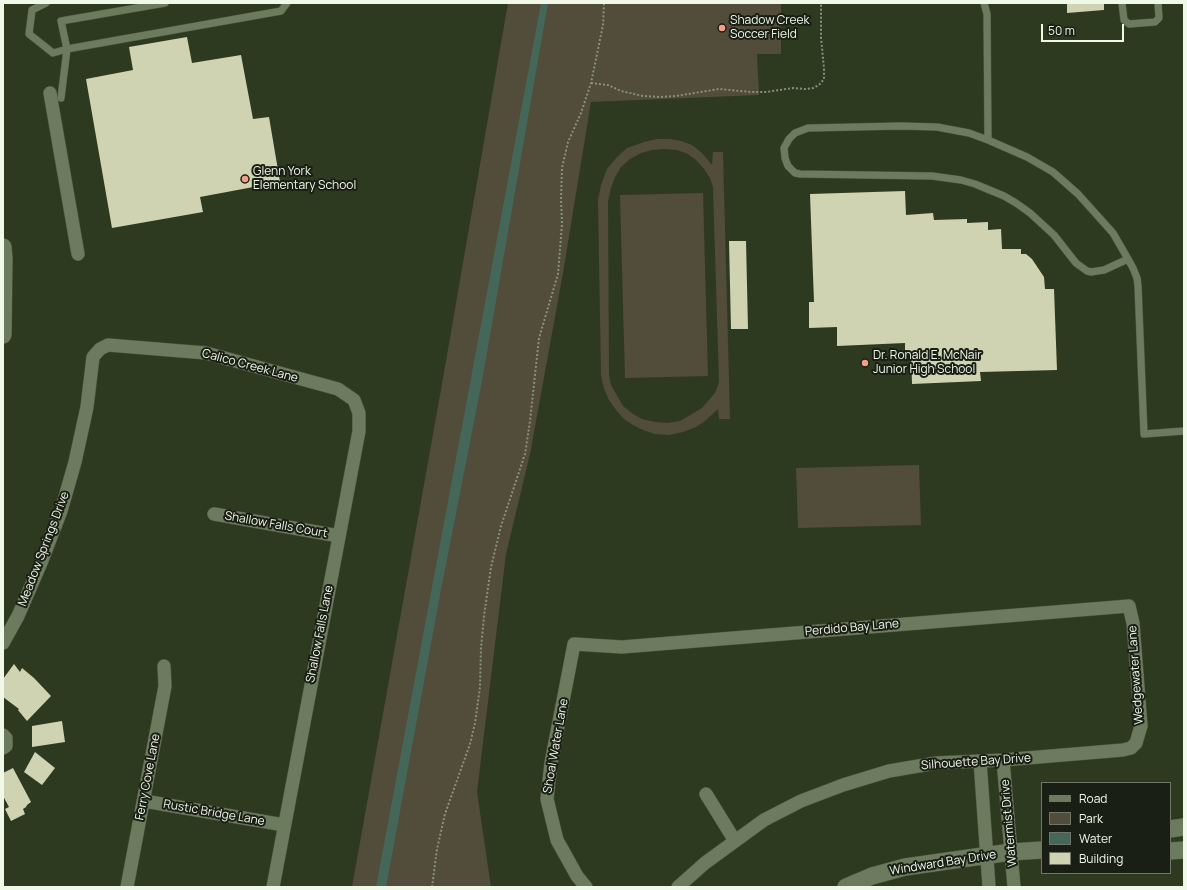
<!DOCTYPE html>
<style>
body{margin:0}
#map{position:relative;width:1187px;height:890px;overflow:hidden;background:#2e3a20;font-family:Manrope,sans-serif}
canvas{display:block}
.frame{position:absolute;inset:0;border:4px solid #f0f8e8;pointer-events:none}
.legend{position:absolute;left:1041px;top:782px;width:130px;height:92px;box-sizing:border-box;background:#191f14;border:1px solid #6f7669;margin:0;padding:5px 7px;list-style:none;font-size:12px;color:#f0f8e8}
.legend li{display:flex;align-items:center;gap:8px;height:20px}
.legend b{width:20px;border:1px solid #6f7669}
.scale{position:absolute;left:1041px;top:24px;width:83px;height:18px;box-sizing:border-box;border:2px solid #f0f8e8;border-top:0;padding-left:5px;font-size:12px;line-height:14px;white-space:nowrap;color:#f0f8e8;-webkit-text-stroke:3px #191f14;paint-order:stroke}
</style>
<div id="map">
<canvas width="1187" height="890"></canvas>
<div class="frame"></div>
<ul class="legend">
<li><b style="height:5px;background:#6c7a5d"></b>Road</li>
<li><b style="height:11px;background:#524c3a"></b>Park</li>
<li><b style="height:11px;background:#456759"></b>Water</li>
<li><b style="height:11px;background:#d0d3b1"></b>Building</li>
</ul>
<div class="scale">50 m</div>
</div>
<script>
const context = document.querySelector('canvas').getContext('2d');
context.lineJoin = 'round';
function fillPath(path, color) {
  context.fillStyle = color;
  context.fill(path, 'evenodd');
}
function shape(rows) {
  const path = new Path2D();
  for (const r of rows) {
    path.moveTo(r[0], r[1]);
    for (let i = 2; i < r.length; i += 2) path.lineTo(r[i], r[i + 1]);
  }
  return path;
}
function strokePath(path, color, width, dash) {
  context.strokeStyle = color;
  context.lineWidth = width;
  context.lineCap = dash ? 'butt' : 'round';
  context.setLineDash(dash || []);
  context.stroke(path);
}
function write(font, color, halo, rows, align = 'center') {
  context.font = font + ' Manrope,sans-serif';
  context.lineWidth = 4;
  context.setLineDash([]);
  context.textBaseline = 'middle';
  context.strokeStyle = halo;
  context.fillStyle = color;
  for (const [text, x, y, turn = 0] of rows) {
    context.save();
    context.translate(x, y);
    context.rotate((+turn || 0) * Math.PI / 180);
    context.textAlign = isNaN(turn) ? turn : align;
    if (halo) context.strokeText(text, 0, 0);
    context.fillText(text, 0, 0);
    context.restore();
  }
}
fillPath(shape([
 [508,3,781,3,781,54,757,54,759,95,591,102,563,273,530,454,506,554,477,792,491,887,352,887,442,384],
 [657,139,670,139,681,141,692,145,702,153,712,165,713,152,723,152,730,419,719,419,718,409,705,421,696,427,683,432,669,435,655,434,643,430,633,425,624,419,616,410,609,400,604,389,601,375,598,200,601,185,607,169,617,157,627,148,644,142],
 [664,149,677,150,688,154,696,160,704,169,710,178,713,187,719,382,715,393,702,408,680,421,667,423,655,422,642,419,633,414,623,406,611,385,609,375,608,202,611,188,615,177,621,167,630,159,641,153,652,150],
 [703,193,708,376,625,378,620,195],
 [919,465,921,525,798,528,796,468]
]), '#524c3a');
fillPath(shape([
 [541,3,548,3,482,381,440,595,386,887,376,887]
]), '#456759');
fillPath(shape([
 [1067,3,1104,3,1104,10,1067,13],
 [187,37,192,63,241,55,253,119,269,117,280,182,200,197,203,212,112,228,86,79,133,70,129,47],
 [905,191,906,215,933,213,934,220,967,219,967,223,988,222,988,230,1001,229,1002,249,1021,249,1021,254,1026,254,1032,259,1044,277,1045,289,1054,289,1057,370,980,372,981,381,912,384,911,351,905,351,905,343,837,346,837,327,809,328,809,302,814,302,810,194],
 [729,241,746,241,748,329,731,329],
 [14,664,20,672,22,668,34,678,51,696,27,721,18,710,19,709,3,697,3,679],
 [62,721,65,742,32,747,32,726],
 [35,752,55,768,42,785,24,772],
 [13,768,31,802,27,805,26,807,23,809,25,814,11,821,5,809,9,807,3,796,3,773]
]), '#d0d3b1');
const service = shape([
 [46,3,32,10,29,34,53,53,67,49,281,11,287,3],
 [984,3,987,14,988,140],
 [1122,3,1124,20,1129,24,1155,22,1159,18,1158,3],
 [61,98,67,49,61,21,165,3],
 [1128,259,1104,270,1091,272,1087,271,1076,263,1054,235,1030,213,1016,203,1004,196,975,184,961,180,932,176,800,174,795,173,788,166,785,158,784,148,789,139,795,133,808,128,901,126,937,127,969,133,988,140,1027,157,1053,172,1078,194,1113,233,1128,259,1133,268,1137,278,1138,286,1144,434,1184,431]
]);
const minor = shape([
 [50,93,78,254],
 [214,514,339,536],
 [3,643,18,616,41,563,61,511,75,462,87,407,93,357,100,349,108,345,206,353,338,389,354,400,359,413,359,431,273,887],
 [3,735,6,738,6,746,3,748],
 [1003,760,1014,887],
 [980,761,989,887],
 [706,794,735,841],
 [144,801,284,825],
 [127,887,165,686,164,666],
 [586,887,577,876,557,840,547,799,551,763,574,644,622,647,1129,606,1133,623,1141,726,1136,743,1131,748,1123,750,1003,760,936,763,889,771,843,785,801,801,764,820,705,863,678,887]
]);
const tertiary = shape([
 [3,247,4,258,3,335],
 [1170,829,1184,827],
 [1170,851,1184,850],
 [846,887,872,876,905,867,1011,852,1042,850]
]);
strokePath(service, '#4a553e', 8);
strokePath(minor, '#4a553e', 14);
strokePath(tertiary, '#4a553e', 18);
strokePath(shape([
 [591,83,608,85,621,91,643,96,660,97,676,96,719,89,751,92,766,92,793,88,805,89,813,88,819,85,824,79,824,69,821,37,821,3],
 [432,887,437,849,445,814,470,744,475,723,480,687,481,648,484,616,491,567,501,526,525,454,530,421,539,338,558,274,562,224,561,199,562,168,568,142,581,113,591,83,603,25,604,3]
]), '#87917b', 2, [2, 2]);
strokePath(service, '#6c7a5d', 7);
strokePath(minor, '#6c7a5d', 13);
strokePath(tertiary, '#6c7a5d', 17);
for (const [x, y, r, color] of [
 [722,28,4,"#f49e88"],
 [245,179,4,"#f49e88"],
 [865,363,4,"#f49e88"]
]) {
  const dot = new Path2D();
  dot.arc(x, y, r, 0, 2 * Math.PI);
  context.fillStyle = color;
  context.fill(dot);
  strokePath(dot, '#191f14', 1.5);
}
write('12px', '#f0f8e8', '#191f14', [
 ["Shadow Creek",730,21],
 ["Soccer Field",730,35],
 ["Glenn York",253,172],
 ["Elementary School",253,186],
 ["Dr. Ronald E. McNair",873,356],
 ["Junior High School",873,370]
], 'left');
write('12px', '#f0f8e8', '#191f14', [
 ["Calico Creek Lane",250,366,15],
 ["Shallow Falls Court",276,525,10],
 ["Meadow Springs Drive",44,549,-69],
 ["Perdido Bay Lane",852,628,-5],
 ["Shallow Falls Lane",320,634,-79],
 ["Wedgewater Lane",1136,675,-94],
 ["Shoal Water Lane",556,746,-80],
 ["Silhouette Bay Drive",976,762,-4],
 ["Ferry Cove Lane",148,777,-79],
 ["Rustic Bridge Lane",214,813,10],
 ["Watermist Drive",1009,823,-95],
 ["Windward Bay Drive",943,863,-9]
]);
</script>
